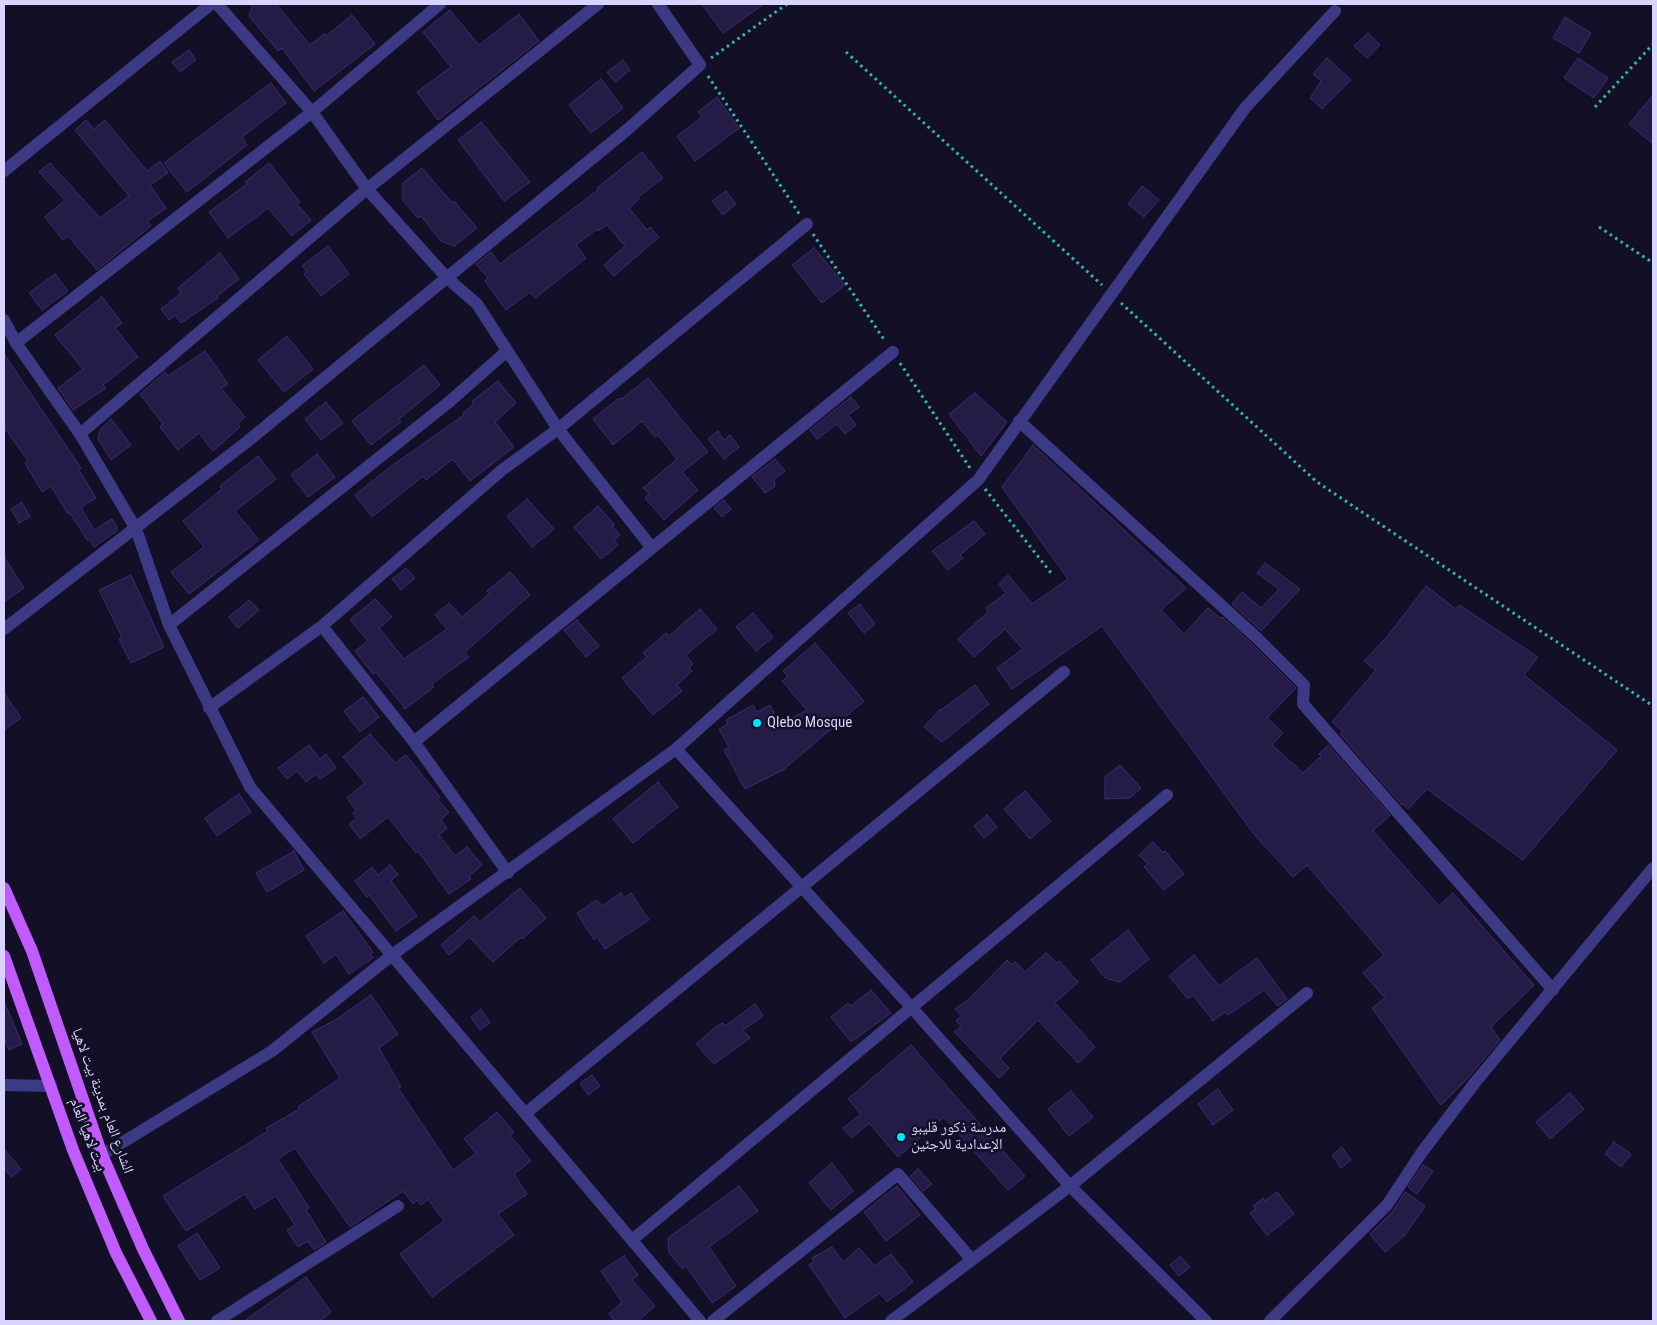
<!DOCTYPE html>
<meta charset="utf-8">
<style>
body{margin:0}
#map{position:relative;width:1657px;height:1325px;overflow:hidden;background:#130f26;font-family:"Roboto Condensed",sans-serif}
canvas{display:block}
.frame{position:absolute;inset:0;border:5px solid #d9d4ff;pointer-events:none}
</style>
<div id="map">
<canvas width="1657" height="1325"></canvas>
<div class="frame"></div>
</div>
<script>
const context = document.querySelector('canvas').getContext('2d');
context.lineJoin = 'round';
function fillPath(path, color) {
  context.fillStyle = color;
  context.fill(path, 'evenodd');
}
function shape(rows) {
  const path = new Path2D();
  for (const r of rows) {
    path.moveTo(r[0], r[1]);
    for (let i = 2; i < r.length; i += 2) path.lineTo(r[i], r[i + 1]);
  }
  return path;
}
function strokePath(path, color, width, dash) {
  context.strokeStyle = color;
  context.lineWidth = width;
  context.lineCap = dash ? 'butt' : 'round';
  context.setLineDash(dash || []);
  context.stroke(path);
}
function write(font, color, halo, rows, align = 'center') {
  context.font = font + ' "Roboto Condensed","Noto Naskh Arabic",sans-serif';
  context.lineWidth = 5;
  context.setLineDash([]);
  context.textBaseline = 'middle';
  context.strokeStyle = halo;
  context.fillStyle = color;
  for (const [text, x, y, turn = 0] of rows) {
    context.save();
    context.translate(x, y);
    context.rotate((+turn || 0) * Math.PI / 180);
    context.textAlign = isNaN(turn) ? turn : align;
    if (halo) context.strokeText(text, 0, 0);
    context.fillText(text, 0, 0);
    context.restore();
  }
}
const building = shape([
 [253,4,276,4,310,45,324,34,326,36,352,15,375,44,314,91,282,48,278,51,249,16,253,4],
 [702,4,764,4,723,33,702,4],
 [450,10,479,45,519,14,539,41,438,120,417,92,451,67,423,32,450,10],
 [1565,17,1591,33,1579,53,1553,38,1565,17],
 [1368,33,1380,45,1367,58,1354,46,1368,33],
 [189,50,196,60,180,72,172,62,189,50],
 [1327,58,1351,80,1322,109,1310,98,1321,81,1313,74,1327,58],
 [1578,58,1608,78,1594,98,1564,78,1578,58],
 [623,60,630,70,615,82,607,72,623,60],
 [601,79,623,108,591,133,569,105,601,79],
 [271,83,286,103,242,137,247,145,187,192,164,163,271,83],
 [1653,95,1653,144,1629,124,1653,95],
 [717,97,739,128,695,161,677,136,702,117,698,112,717,97],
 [86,120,94,129,105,120,147,171,160,161,168,173,150,185,166,208,147,222,151,226,97,270,68,236,63,240,45,217,65,200,39,172,50,163,100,218,129,196,75,130,86,120],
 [481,122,530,182,504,201,458,140,481,122],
 [642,152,663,178,638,197,639,199,629,208,647,230,650,227,659,237,614,276,604,265,625,246,607,225,598,231,597,229,576,245,586,258,535,298,530,292,506,310,485,281,488,278,476,264,491,252,500,264,598,190,597,188,642,152],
 [269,163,300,202,297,204,311,220,292,236,268,208,228,238,209,212,247,184,245,182,269,163],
 [422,168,452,203,454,201,477,228,454,246,441,241,421,216,418,218,403,201,403,183,422,168],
 [1142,186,1159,200,1144,217,1128,204,1142,186],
 [726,191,736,204,723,215,712,201,726,191],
 [328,246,349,274,321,296,304,274,307,272,302,266,328,246],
 [814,248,845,285,822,303,792,265,814,248],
 [220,253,239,279,217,296,218,298,181,323,175,315,169,320,161,309,181,293,178,288,220,253],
 [55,274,68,291,42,310,29,293,55,274],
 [102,297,122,323,115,328,138,357,103,385,106,388,73,410,58,388,83,369,55,335,102,297],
 [287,336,313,369,284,392,258,360,287,336],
 [205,351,228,384,221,388,245,417,238,424,240,427,213,451,199,433,178,450,160,427,163,424,140,394,165,372,168,376,205,351],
 [4,354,81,468,79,470,96,498,81,507,94,530,112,519,117,527,117,531,94,547,89,539,87,540,70,513,68,514,51,486,42,492,25,463,28,461,4,427,4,354],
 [424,365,440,385,399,419,401,422,371,445,352,421,424,365],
 [648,378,708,452,682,472,698,490,664,520,645,498,649,494,643,488,677,459,658,435,655,437,642,421,613,445,593,419,619,398,622,399,648,378],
 [498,381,516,403,495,422,514,447,470,481,453,459,426,480,423,476,372,517,355,495,390,467,464,415,463,413,474,404,472,401,498,381],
 [975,393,1007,422,981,456,949,414,975,393],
 [851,397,859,407,848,415,856,425,845,434,837,424,817,439,810,430,851,397],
 [326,402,343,423,321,440,305,419,326,402],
 [111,419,131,445,111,460,98,439,100,430,111,419],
 [718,431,724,440,730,435,739,447,724,459,708,439,718,431],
 [1033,445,1186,588,1161,610,1184,634,1208,608,1220,618,1222,617,1251,643,1296,688,1267,718,1283,733,1272,745,1303,773,1321,756,1319,754,1328,745,1390,815,1373,831,1439,906,1453,893,1534,985,1491,1027,1500,1040,1468,1078,1441,1105,1372,1008,1385,998,1363,973,1384,955,1307,865,1293,877,1253,833,1102,626,1012,689,997,668,1023,649,1005,629,974,657,958,639,988,612,986,608,1006,593,999,584,1008,575,1032,604,1068,579,1002,487,1033,445],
 [317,454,335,477,308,497,291,475,317,454],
 [258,456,276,479,235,511,259,540,189,594,171,572,204,547,183,521,222,489,220,486,258,456],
 [775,459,785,471,774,479,775,486,765,493,752,477,775,459],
 [527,499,554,529,532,547,507,516,527,499],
 [724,500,731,509,722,517,714,508,724,500],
 [22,502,30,517,19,523,11,509,22,502],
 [598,506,614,524,612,526,620,535,614,540,618,545,601,559,574,527,598,506],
 [974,521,985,534,960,555,963,558,948,570,932,551,974,521],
 [4,557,24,588,4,602,4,557],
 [1265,563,1300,589,1261,631,1232,604,1242,592,1261,608,1279,589,1257,573,1265,563],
 [406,568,415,578,401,590,392,579,406,568],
 [510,572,530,595,465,652,469,657,432,684,434,687,405,709,376,672,373,674,355,651,368,641,350,620,375,599,392,617,379,628,404,659,447,629,435,615,449,603,462,617,490,593,487,591,510,572],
 [131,575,164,647,131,663,119,639,122,637,99,590,131,575],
 [1426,586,1456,609,1459,605,1538,657,1524,675,1617,750,1523,860,1427,789,1408,809,1403,804,1402,805,1340,734,1343,731,1332,722,1376,670,1364,661,1386,638,1426,586],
 [249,600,259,610,238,628,229,617,249,600],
 [860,604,875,624,864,633,848,613,860,604],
 [700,609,717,629,686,655,693,664,689,668,692,671,677,685,682,691,653,715,622,678,647,657,643,653,666,633,669,636,700,609],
 [753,613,773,637,756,651,736,627,753,613],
 [577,620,599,646,586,657,564,630,577,620],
 [815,643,864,701,783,770,745,789,724,750,729,747,719,729,728,724,726,720,753,705,757,712,770,705,780,724,807,710,782,681,788,676,783,671,815,643],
 [975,685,989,704,942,742,924,727,940,709,941,710,975,685],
 [4,693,21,718,4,730,4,693],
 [363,697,379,717,360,732,344,711,363,697],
 [370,734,395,763,406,755,440,797,437,799,449,812,441,820,447,828,439,835,455,856,467,847,482,865,469,876,471,879,449,894,418,851,416,853,388,817,360,839,349,824,357,818,353,813,356,810,347,798,365,783,343,757,370,734],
 [309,745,320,759,326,754,336,768,320,779,316,774,306,782,297,771,287,779,278,768,309,745],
 [1120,765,1141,788,1130,798,1105,799,1105,777,1120,765],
 [658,782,678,807,633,843,613,819,658,782],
 [1025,791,1051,821,1030,839,1004,809,1025,791],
 [239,794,251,812,217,836,205,818,239,794],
 [987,815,997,827,984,838,974,826,987,815],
 [1153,842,1163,853,1165,851,1184,874,1164,890,1144,867,1148,864,1139,855,1153,842],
 [294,851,304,870,267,892,256,873,294,851],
 [390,865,398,874,391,881,417,916,396,931,369,895,367,897,355,881,372,867,378,875,390,865],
 [520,888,546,918,522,939,521,937,493,962,469,937,449,955,441,945,474,916,480,922,520,888],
 [621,893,624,898,631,893,649,920,605,949,597,937,594,940,577,913,597,900,602,906,621,893],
 [343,911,373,952,370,954,373,958,349,974,336,954,324,963,306,936,343,911],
 [1128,930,1149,959,1120,982,1105,978,1091,960,1128,930],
 [1046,953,1057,963,1059,961,1078,982,1055,1003,1095,1047,1078,1063,1038,1020,1000,1058,1009,1068,999,1078,954,1032,961,1026,956,1021,961,1016,955,1009,968,1000,1007,960,1012,965,1015,962,1025,972,1046,953],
 [1194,955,1219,986,1257,958,1287,999,1278,1006,1264,990,1228,1015,1225,1012,1213,1021,1193,995,1188,999,1169,976,1194,955],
 [871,990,891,1013,851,1042,831,1017,848,1003,851,1006,871,990],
 [371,995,398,1034,379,1048,401,1087,398,1088,453,1170,476,1153,464,1139,497,1112,514,1132,510,1135,531,1161,514,1174,527,1194,498,1214,514,1235,432,1297,400,1254,444,1221,428,1199,421,1205,417,1200,413,1204,403,1191,350,1227,295,1148,278,1159,309,1208,306,1210,326,1242,314,1250,308,1241,298,1247,287,1230,295,1225,276,1196,255,1209,245,1194,186,1231,163,1196,268,1131,266,1128,300,1109,298,1107,340,1078,312,1032,337,1019,371,995],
 [4,1001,22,1044,9,1050,4,1038,4,1001],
 [755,1004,763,1016,743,1030,750,1038,714,1064,696,1044,717,1026,723,1023,725,1026,755,1004],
 [481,1009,490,1023,480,1030,471,1017,481,1009],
 [911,1045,1025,1176,1008,1190,944,1117,898,1157,869,1123,852,1138,843,1128,861,1114,848,1099,911,1045],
 [592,1075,600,1086,588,1095,580,1083,592,1075],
 [1218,1089,1233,1110,1213,1125,1198,1104,1218,1089],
 [1071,1091,1093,1117,1069,1136,1048,1109,1071,1091],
 [1570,1093,1584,1109,1550,1139,1536,1122,1570,1093],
 [1614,1142,1631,1154,1621,1167,1605,1154,1614,1142],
 [1342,1147,1351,1160,1341,1168,1332,1155,1342,1147],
 [4,1149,21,1169,11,1177,4,1168,4,1149],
 [832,1163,853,1191,831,1210,809,1183,832,1163],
 [1423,1165,1433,1171,1417,1194,1408,1187,1423,1165],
 [918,1169,932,1184,923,1191,910,1176,918,1169],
 [739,1186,758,1211,709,1247,736,1286,712,1303,686,1266,683,1269,669,1253,668,1238,739,1186],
 [897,1186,920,1215,886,1241,864,1212,897,1186],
 [1277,1192,1294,1214,1267,1235,1250,1213,1256,1209,1253,1206,1263,1198,1265,1201,1277,1192],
 [1405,1192,1425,1206,1405,1235,1385,1252,1370,1234,1393,1211,1405,1192],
 [197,1233,220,1268,200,1280,178,1246,197,1233],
 [832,1247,843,1262,859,1248,875,1266,891,1254,913,1282,887,1302,880,1293,845,1318,809,1265,814,1261,812,1258,832,1247],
 [624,1256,638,1275,632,1280,655,1306,638,1321,615,1321,609,1314,622,1302,601,1271,624,1256],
 [1180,1256,1190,1267,1179,1276,1170,1265,1180,1256],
 [306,1277,331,1312,320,1321,244,1321,306,1277]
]);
fillPath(building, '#241b47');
strokePath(building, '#3b2d73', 1);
strokePath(shape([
 [846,52,1102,285],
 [711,58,787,4],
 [708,76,800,215],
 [1595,107,1653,44],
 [1599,227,1653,263],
 [813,234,885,341],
 [1121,303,1317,482,1653,706],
 [900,363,970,468],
 [985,489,1051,573]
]), '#2fb8b0', 3, [2.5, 4]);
strokePath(shape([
 [217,4,312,112,367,189,447,278,477,304,558,429,652,548,414,742],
 [598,4,367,189,80,434,136,529,169,625,250,787,700,1321],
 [4,171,211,4],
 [4,320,16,343,80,434],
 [16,343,312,112,440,4],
 [1019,421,1257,638,1304,685,1303,704,1553,990],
 [652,548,893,352],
 [169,625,449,402,507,351],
 [322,626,414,742,508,873],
 [4,629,248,441,628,129,700,65,658,4],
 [209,708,322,626,502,470,558,429,807,224],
 [676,749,912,1008,1070,1186,1206,1321],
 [4,1085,51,1086],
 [526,1113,1064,672],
 [102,1155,272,1051,392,955,676,749,978,480,1245,108,1335,11],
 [632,1240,1167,795],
 [217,1321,398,1206],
 [713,1321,898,1174,972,1260],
 [891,1321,1070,1186,1307,993],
 [1270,1321,1387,1205,1422,1152,1477,1080,1653,868]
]), '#3d3a85', 12);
strokePath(shape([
 [4,888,32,951,102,1155,143,1249,179,1321],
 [4,956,73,1150,116,1253,151,1321]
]), '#c25bff', 12);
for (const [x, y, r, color] of [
 [757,723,5,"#00e5ff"],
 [901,1137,5,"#00e5ff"]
]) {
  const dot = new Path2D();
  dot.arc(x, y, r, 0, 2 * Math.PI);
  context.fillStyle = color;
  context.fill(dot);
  strokePath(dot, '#130f26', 2);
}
write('15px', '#d9d4ff', '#130f26', [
 ["Qlebo Mosque",767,723],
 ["مدرسة ذكور قليبو",911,1128],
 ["الإعدادية للاجئين",911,1145]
], 'left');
write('15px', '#d9d4ff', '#130f26', [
 ["الشارع العام بمدينة بيت لاهيا",102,1101,70],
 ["بيت لاهيا العام",87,1135,69]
]);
</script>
